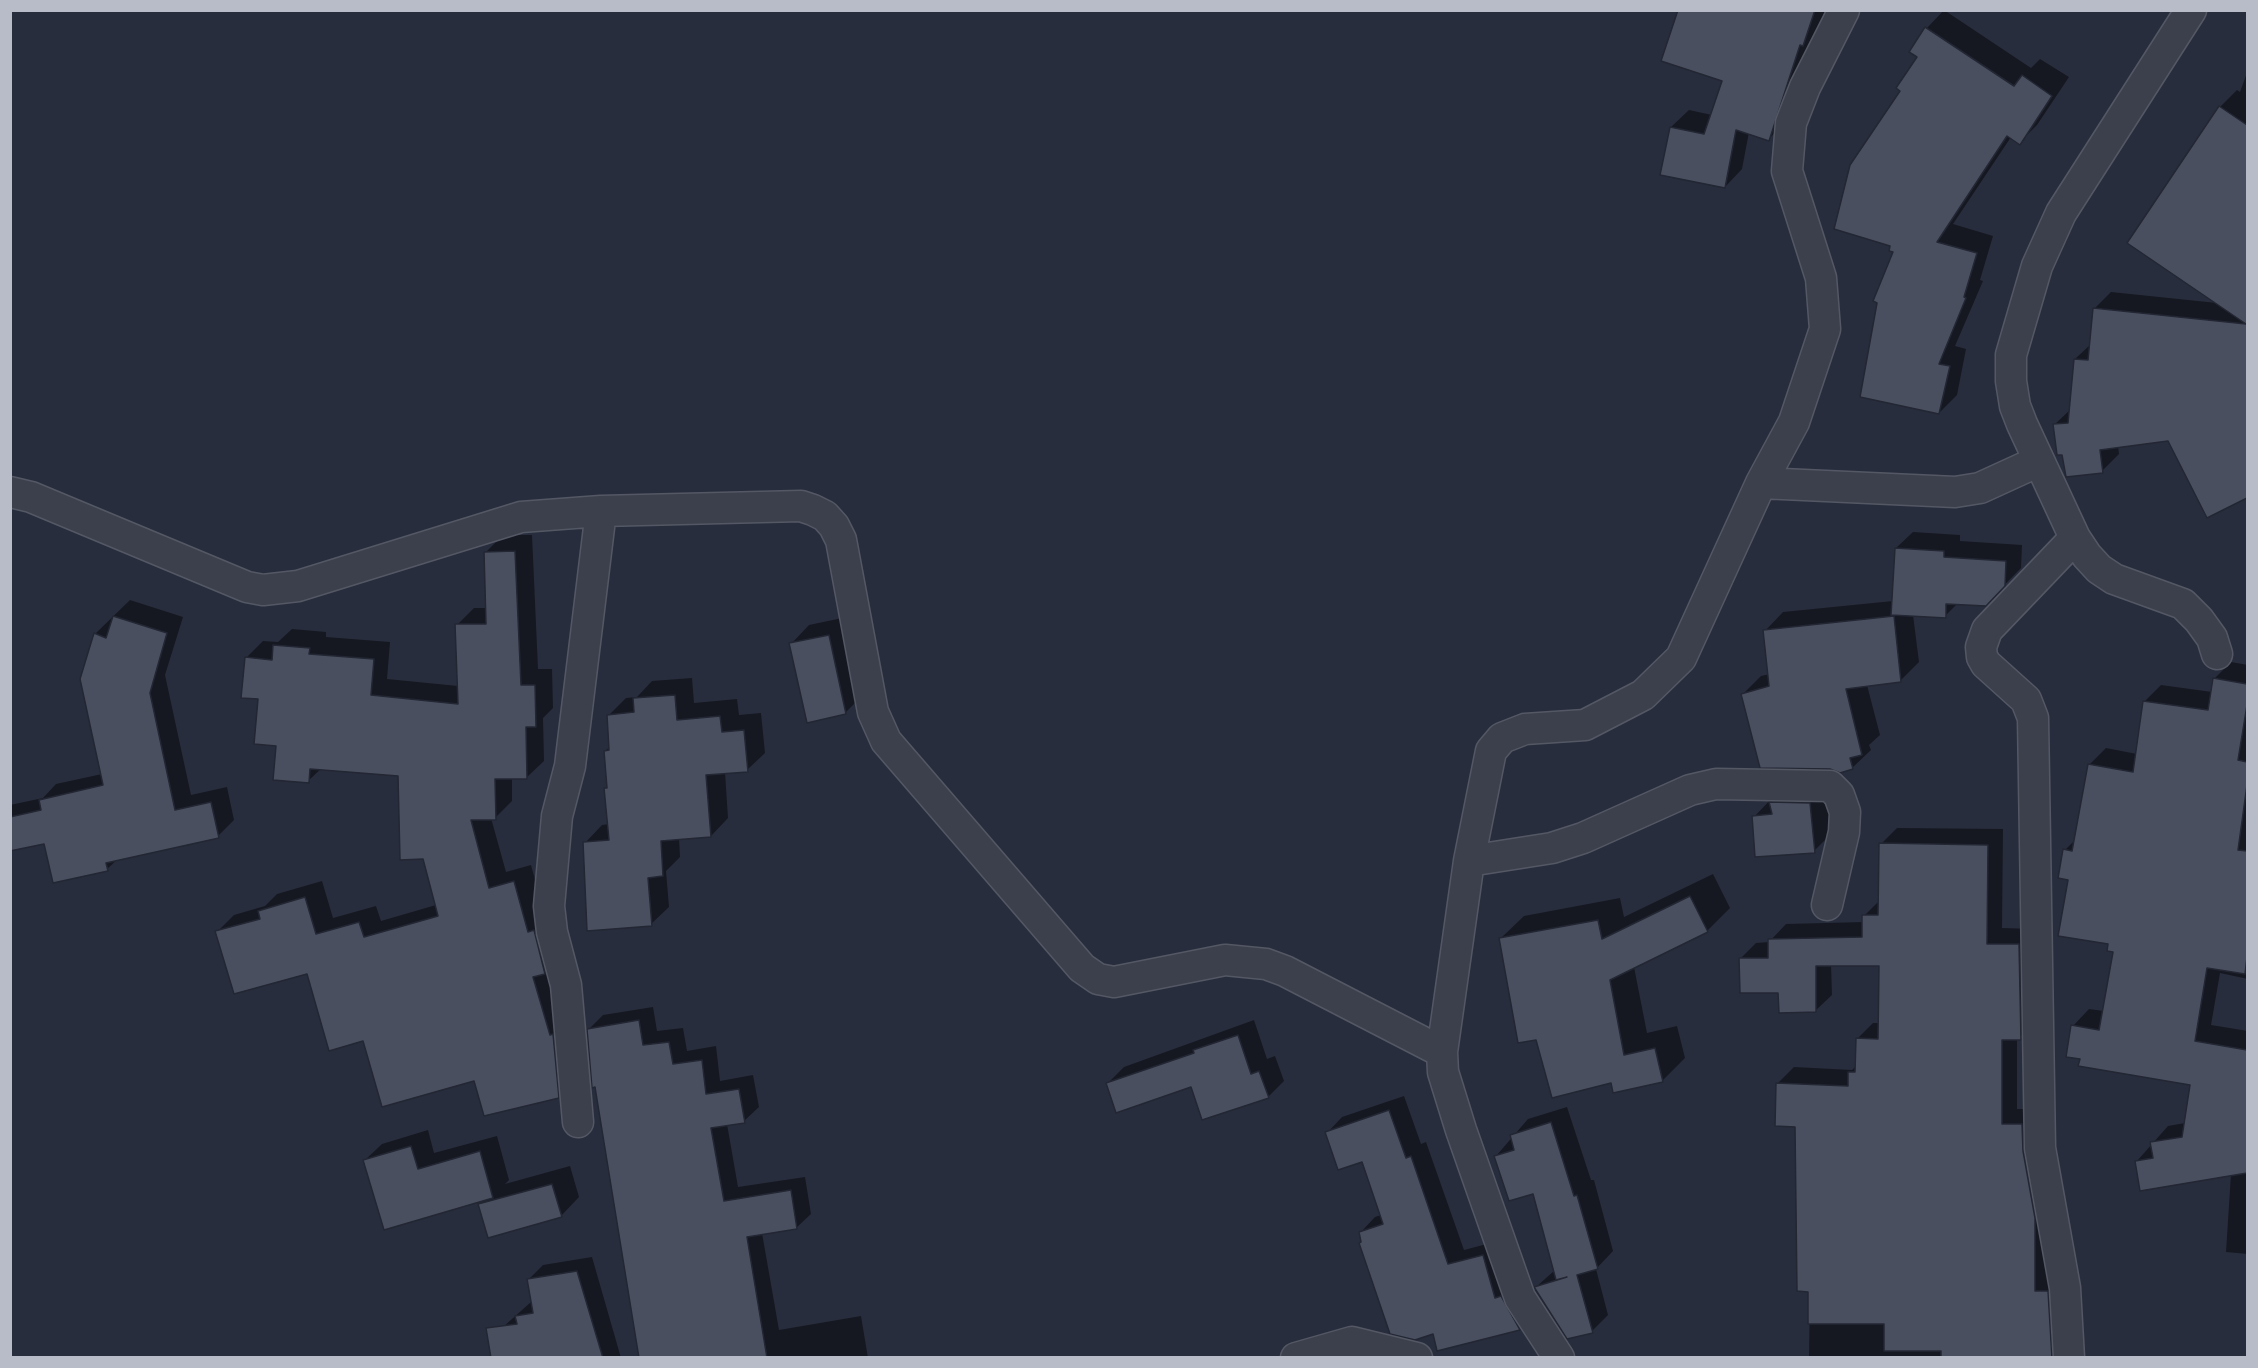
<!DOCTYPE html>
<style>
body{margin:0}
#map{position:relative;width:2258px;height:1368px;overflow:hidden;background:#282d3d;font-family:Poppins,sans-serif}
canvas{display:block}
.frame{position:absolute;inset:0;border:12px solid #b8bbc8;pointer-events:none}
</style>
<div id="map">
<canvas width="2258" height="1368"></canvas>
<div class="frame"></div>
</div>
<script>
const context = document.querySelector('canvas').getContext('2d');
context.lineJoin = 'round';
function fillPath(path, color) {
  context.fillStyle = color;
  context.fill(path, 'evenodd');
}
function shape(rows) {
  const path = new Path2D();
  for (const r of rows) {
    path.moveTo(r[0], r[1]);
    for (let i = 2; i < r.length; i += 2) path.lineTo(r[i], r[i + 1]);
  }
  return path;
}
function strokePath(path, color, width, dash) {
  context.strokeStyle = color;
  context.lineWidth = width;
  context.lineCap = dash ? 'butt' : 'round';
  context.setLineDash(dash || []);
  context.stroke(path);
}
fillPath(shape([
 [1681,10,1825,10,1786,121,1769,139,1749,132,1742,169,1725,187,1671,127,1689,110,1712,115,1723,80],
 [1944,10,2031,68,2040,59,2069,77,2037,125,2019,143,2011,137,1953,224,1993,236,1980,280,1983,281,1955,346,1966,349,1957,395,1939,413,1895,251,1902,90,1919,57,1911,51,1927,28],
 [2248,70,2248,171,2219,215,2248,228,2248,502,2246,498,2207,516,2169,439,2118,446,2119,454,2102,471,2067,475,2064,453,2058,453,2054,425,2071,409,2075,359,2091,344,2094,309,2111,292,2217,303,2129,243,2220,107,2237,90,2240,92],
 [1913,532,1960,535,1960,541,2022,545,2021,568,1985,605,1958,603,1945,616,1913,615,1919,662,1900,681,1867,685,1880,735,1869,745,1871,750,1852,768,1743,694,1761,676,1770,674,1765,631,1783,612,1893,601,1896,548],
 [503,535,532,535,538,669,552,669,553,708,543,718,544,761,526,778,512,778,512,801,495,818,491,818,506,872,531,865,545,916,575,1079,558,1097,475,1079,364,1040,308,972,217,932,234,915,265,906,277,894,322,881,333,918,376,906,381,921,436,905,399,775,322,768,308,781,277,745,246,658,263,641,278,642,292,629,326,632,326,637,390,642,387,679,458,686,457,625,474,608,487,608,486,552],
 [130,600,183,617,165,675,191,795,227,787,234,820,218,836,118,859,107,869,45,842,10,850,10,805,43,798,56,784,102,774,95,634],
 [847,617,864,694,845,713,791,644,809,625],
 [2231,662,2248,665,2248,979,2220,973,2211,1025,2248,1031,2248,1254,2226,1252,2231,1174,2137,1161,2168,1126,2185,1123,2192,1084,2081,1058,2073,1026,2089,1009,2104,1011,2115,950,2069,879,2065,850,2076,839,2089,765,2106,748,2137,754,2144,702,2161,685,2212,692,2214,679],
 [692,678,694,703,737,699,739,715,761,713,765,753,747,770,725,772,728,818,711,836,679,838,680,857,666,871,669,907,651,924,585,843,602,825,609,824,605,751,611,746,608,716,626,698,637,697,652,681],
 [1828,785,1832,833,1814,851,1754,817,1772,798],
 [1897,828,2003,829,2002,928,2035,929,2036,1023,2017,1039,2017,1109,2038,1109,2073,1358,1809,1358,1810,1290,1797,1126,1778,1083,1794,1067,1852,1070,1857,1065,1857,1039,1873,1023,1879,1023,1880,965,1831,964,1832,995,1815,1011,1779,992,1740,959,1756,943,1769,942,1786,924,1864,922,1864,916,1880,900,1881,844],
 [1713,874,1730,908,1707,931,1634,967,1647,1033,1677,1026,1685,1058,1662,1081,1612,1081,1537,1038,1501,938,1524,916,1620,898,1624,917],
 [653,1007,657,1031,683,1028,687,1051,716,1046,720,1081,753,1075,759,1107,744,1121,727,1124,738,1187,805,1177,811,1214,796,1228,762,1233,779,1330,861,1316,868,1358,641,1358,589,1029,603,1015],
 [1254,1020,1267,1059,1275,1056,1284,1081,1268,1097,1192,1085,1108,1083,1124,1067],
 [1404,1096,1421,1144,1426,1142,1464,1250,1498,1241,1534,1313,1519,1328,1438,1349,1434,1332,1363,1241,1360,1233,1375,1217,1381,1215,1363,1160,1327,1133,1342,1117],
 [1567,1107,1591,1180,1594,1180,1613,1251,1596,1269,1608,1315,1592,1331,1536,1287,1555,1270,1534,1192,1496,1156,1528,1119],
 [428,1130,434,1153,497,1136,509,1180,505,1184,570,1166,579,1197,561,1216,480,1205,485,1199,365,1160,382,1144],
 [592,1257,621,1358,500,1358,503,1327,531,1302,528,1280,543,1265]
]), '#0007');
const building = shape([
 [1678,10,1815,10,1803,46,1800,45,1769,141,1736,130,1725,188,1660,175,1670,127,1704,134,1722,81,1661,61,1678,10],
 [1925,27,2014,86,2022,75,2052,96,2020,145,2007,136,1937,242,1977,253,1964,297,1966,298,1939,364,1950,366,1939,414,1860,397,1877,303,1873,301,1893,252,1889,251,1890,246,1834,229,1850,165,1900,91,1896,88,1917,57,1909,52,1925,27],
 [2219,106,2247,125,2247,498,2207,518,2168,441,2100,450,2103,473,2066,477,2062,455,2057,455,2053,424,2068,423,2074,359,2088,360,2093,308,2246,324,2127,243,2219,106],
 [1895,548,1944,551,1944,557,2006,561,2005,586,1986,606,1946,604,1946,618,1891,615,1895,548],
 [515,551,521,685,535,685,536,727,526,727,527,779,495,779,496,820,471,820,489,888,514,881,528,932,534,930,545,974,533,977,550,1035,553,1034,559,1098,484,1116,474,1081,382,1107,363,1041,329,1051,307,974,234,994,215,931,260,919,258,911,305,897,316,934,359,922,364,937,438,916,423,859,400,860,398,776,310,769,309,783,273,780,276,746,254,744,258,699,241,698,245,657,272,660,273,645,310,648,309,654,374,659,371,695,458,704,455,624,486,624,484,552,515,551],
 [113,616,167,633,150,693,175,810,211,802,219,838,106,863,108,871,53,883,44,844,10,851,10,817,41,810,39,800,103,785,80,679,94,633,106,638,113,616],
 [1894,616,1901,682,1846,689,1862,755,1850,758,1853,769,1840,773,1830,769,1760,768,1741,694,1769,686,1763,630,1894,616],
 [829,635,846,714,807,723,789,643,829,635],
 [2213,678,2247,684,2247,705,2238,760,2247,762,2247,785,2238,850,2247,851,2247,957,2245,974,2207,968,2195,1041,2247,1050,2247,1173,2140,1191,2135,1161,2153,1158,2150,1142,2182,1137,2190,1085,2078,1066,2080,1059,2066,1057,2071,1025,2099,1030,2113,952,2107,951,2108,944,2058,936,2068,880,2058,878,2063,849,2072,851,2088,764,2133,772,2143,701,2208,710,2213,678],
 [675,695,677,720,720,716,722,732,744,730,748,772,706,775,711,837,661,841,663,876,648,878,652,926,587,931,583,842,609,840,604,788,607,788,604,751,609,750,607,715,634,712,633,698,675,695],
 [1769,802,1810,803,1815,853,1755,857,1752,816,1772,814,1769,802],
 [1879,843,1988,845,1987,944,2019,944,2021,1040,2002,1040,2002,1124,2022,1124,2023,1151,2035,1218,2035,1291,2048,1291,2052,1358,1941,1358,1941,1351,1884,1351,1884,1324,1808,1324,1808,1292,1797,1291,1795,1127,1775,1126,1776,1083,1848,1086,1848,1072,1855,1072,1856,1038,1878,1039,1879,966,1816,966,1816,1012,1779,1013,1778,993,1740,993,1739,958,1768,958,1768,939,1862,937,1862,915,1878,915,1879,843],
 [1690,896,1708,932,1610,980,1624,1055,1655,1048,1663,1082,1613,1093,1611,1083,1552,1098,1536,1040,1518,1043,1499,938,1598,920,1602,939,1690,896],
 [639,1020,643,1045,669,1042,673,1064,702,1060,706,1094,739,1089,745,1123,711,1128,724,1201,791,1190,797,1229,747,1237,767,1358,639,1358,595,1087,592,1088,587,1029,639,1020],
 [1238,1035,1251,1074,1259,1071,1269,1098,1202,1120,1191,1087,1116,1113,1106,1083,1194,1053,1193,1050,1238,1035],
 [1389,1110,1406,1158,1411,1156,1448,1264,1483,1255,1495,1298,1501,1296,1520,1330,1437,1351,1433,1334,1415,1340,1390,1334,1359,1243,1361,1242,1359,1232,1383,1224,1362,1162,1338,1170,1325,1132,1389,1110],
 [1551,1122,1574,1196,1577,1195,1598,1269,1577,1275,1593,1333,1567,1339,1534,1287,1567,1277,1556,1280,1533,1194,1509,1201,1494,1156,1514,1150,1510,1135,1551,1122],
 [411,1146,418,1169,480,1151,493,1198,384,1230,363,1160,411,1146],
 [552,1184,562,1217,488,1238,478,1204,552,1184],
 [577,1271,603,1358,491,1358,486,1328,517,1324,515,1316,533,1313,527,1279,577,1271]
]);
fillPath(building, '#4a4f60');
strokePath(building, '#232734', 1.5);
const minor = shape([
 [2191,10,2061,213,2037,266,2011,355,2011,381,2015,406,2022,424,2075,538,2087,556,2099,569,2114,579,2183,604,2199,620,2212,638,2217,654],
 [1761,483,1955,492,1980,488,2039,461],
 [10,492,31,497,247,587,263,590,298,586,521,517,601,511,801,506,813,510,825,516,834,526,841,540,873,712,886,741,1082,968,1098,979,1114,982,1225,960,1266,964,1285,971,1442,1052],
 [1469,861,1552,848,1583,838,1690,790,1716,784,1830,786,1839,795,1845,812,1844,832,1827,905],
 [578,1122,566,985,552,932,549,906,557,816,570,766,601,511],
 [1296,1358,1352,1342,1417,1358],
 [1559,1358,1520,1298,1461,1130,1443,1072,1442,1052,1469,861,1491,751,1502,738,1525,729,1585,725,1643,695,1681,658,1761,483,1794,422,1825,329,1821,278,1787,171,1791,123,1805,87,1844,10],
 [2069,1358,2065,1288,2040,1148,2033,718,2026,700,1986,664,1982,657,1981,647,1987,630,2075,538]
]);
strokePath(minor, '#545865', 33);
strokePath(minor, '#3c404d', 30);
</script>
